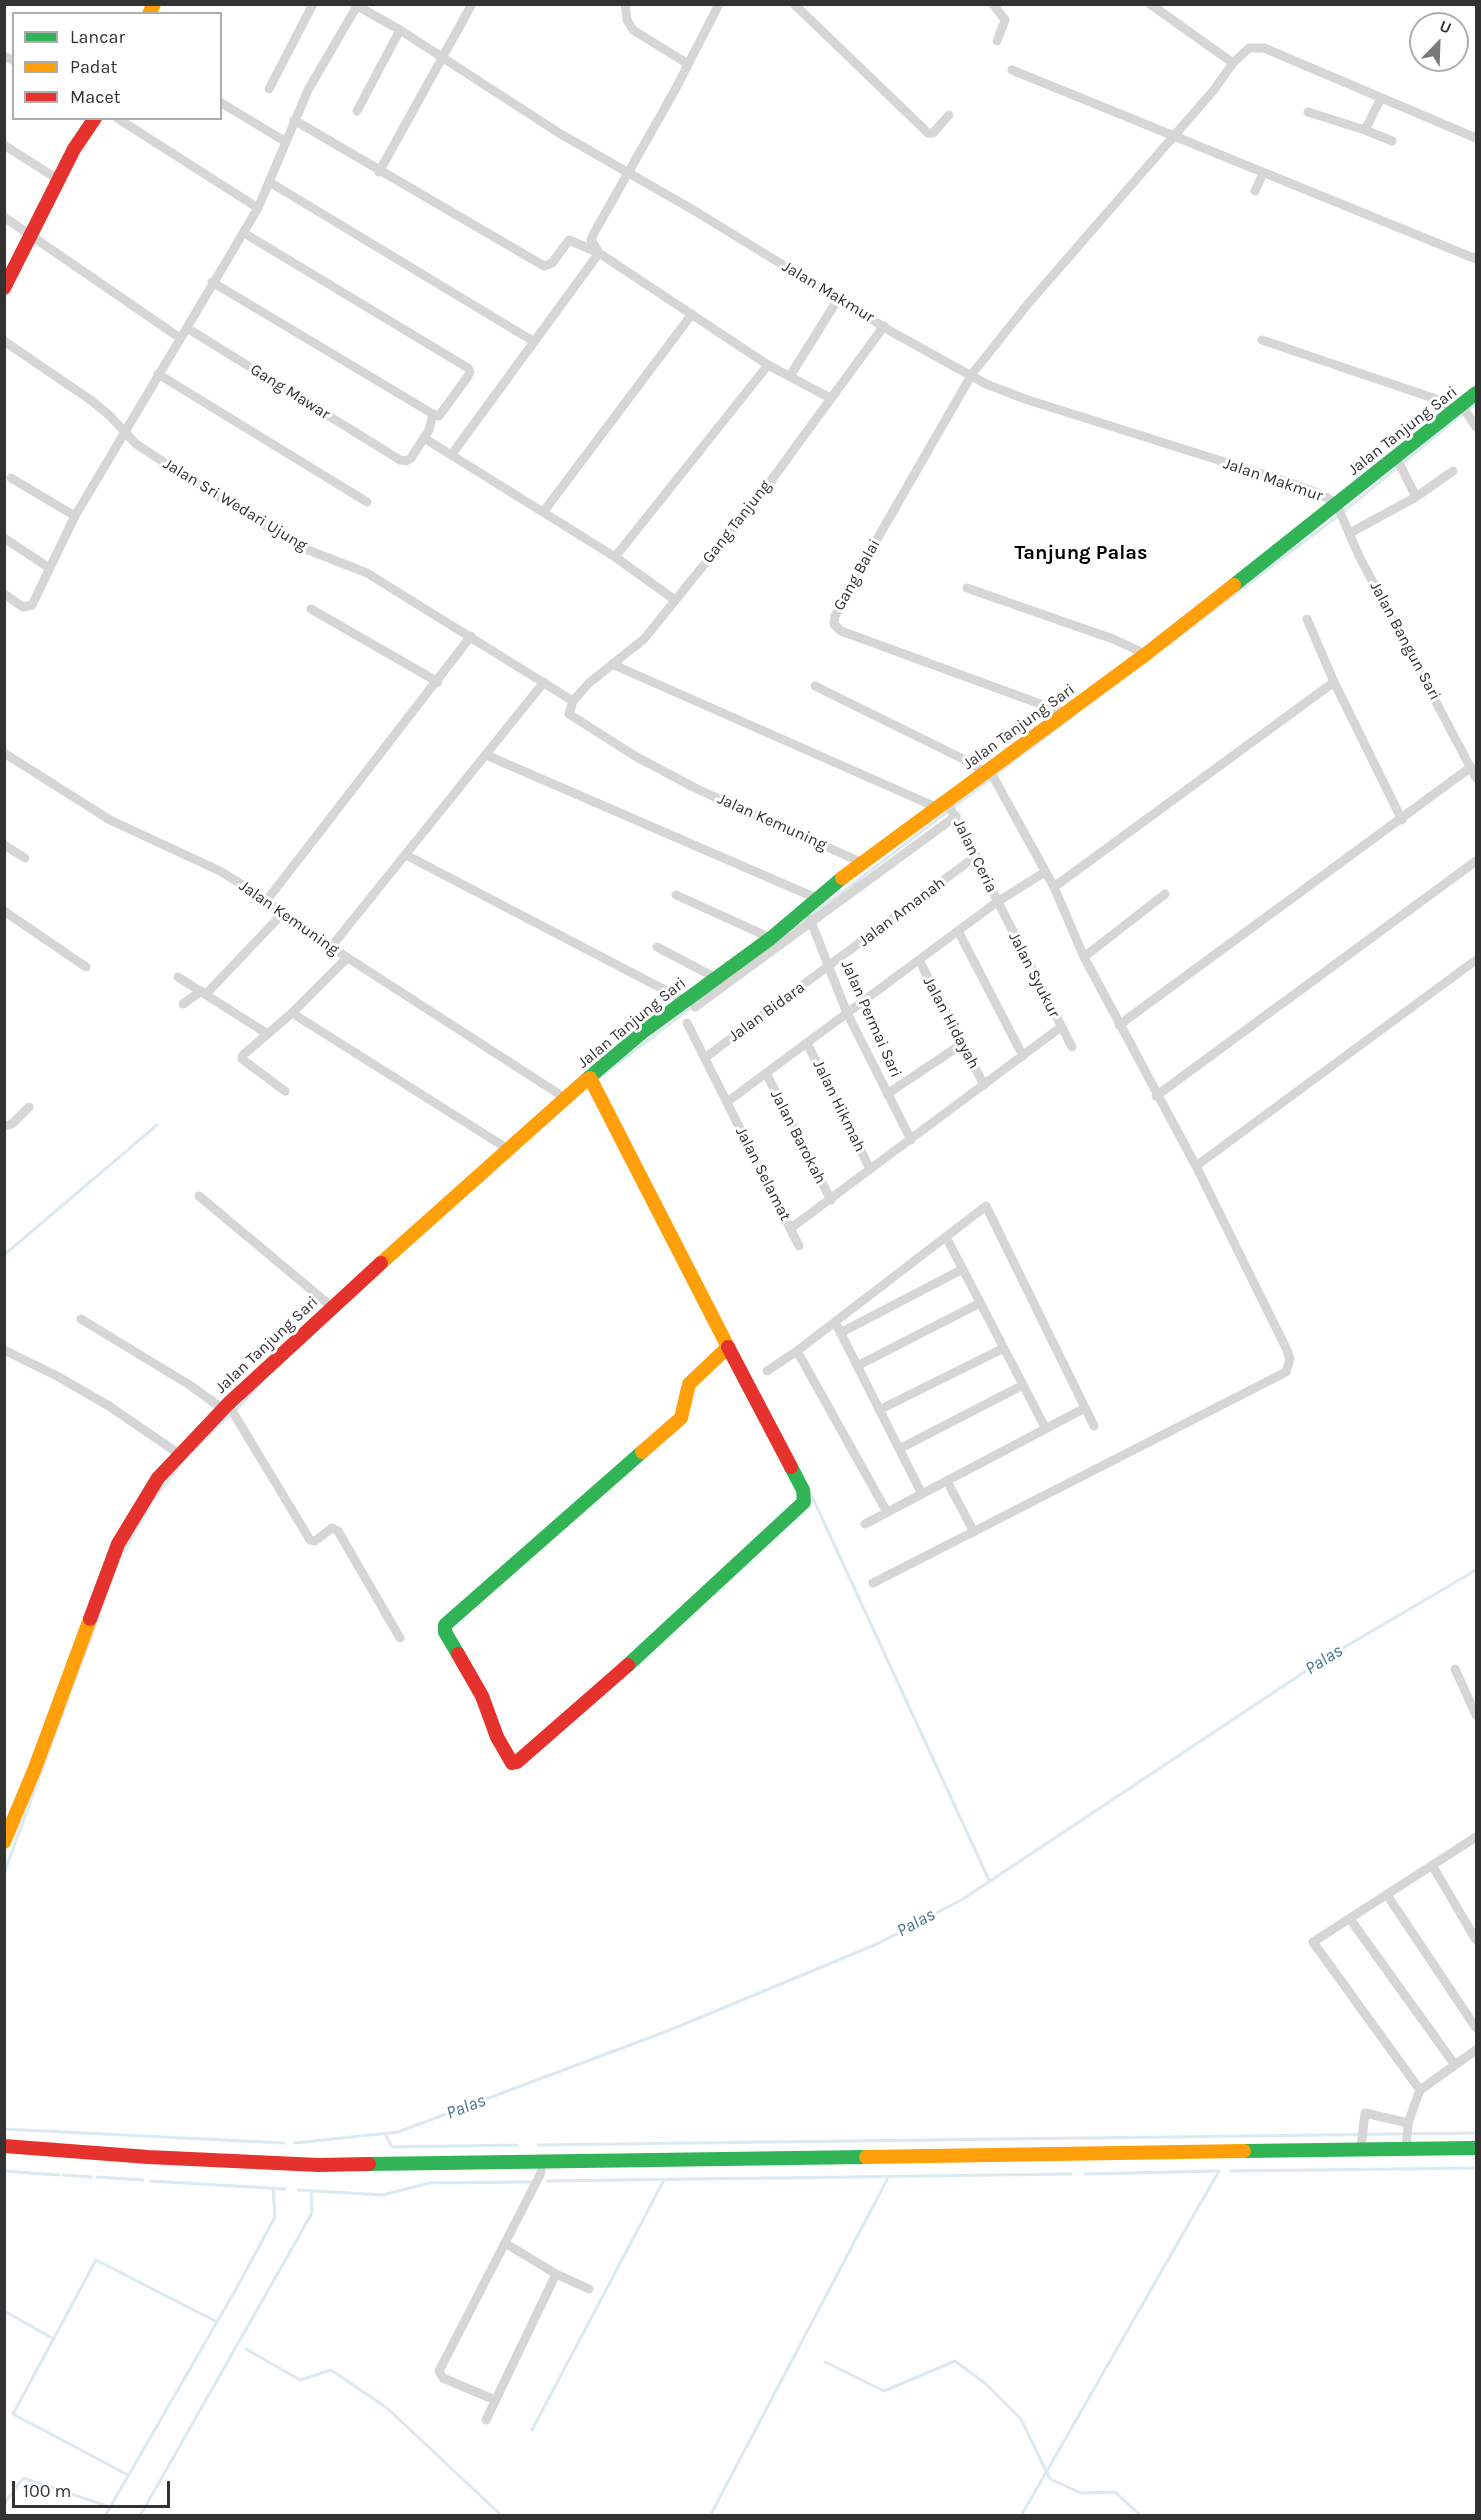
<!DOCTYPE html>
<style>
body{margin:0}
#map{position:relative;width:1481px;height:2520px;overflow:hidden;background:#fff;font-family:Karla,sans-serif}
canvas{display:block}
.frame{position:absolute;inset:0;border:6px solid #323232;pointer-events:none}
.legend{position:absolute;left:12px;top:12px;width:210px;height:108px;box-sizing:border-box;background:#fff;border:2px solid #adadad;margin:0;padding:8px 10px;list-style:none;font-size:18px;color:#323232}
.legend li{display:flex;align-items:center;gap:12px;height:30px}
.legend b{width:30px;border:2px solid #adadad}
.north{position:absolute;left:1409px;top:12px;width:60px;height:60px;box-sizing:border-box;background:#fff;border:2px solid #adadad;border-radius:50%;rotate:23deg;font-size:16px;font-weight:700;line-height:24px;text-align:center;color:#323232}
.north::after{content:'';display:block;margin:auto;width:21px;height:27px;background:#7a7a7a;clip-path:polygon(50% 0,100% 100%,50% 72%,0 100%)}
.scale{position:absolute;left:12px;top:2481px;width:158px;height:27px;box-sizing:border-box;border:3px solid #323232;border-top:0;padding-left:8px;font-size:18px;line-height:21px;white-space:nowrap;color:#323232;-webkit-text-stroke:4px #fff;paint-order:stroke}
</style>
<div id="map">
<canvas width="1481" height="2520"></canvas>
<div class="frame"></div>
<ul class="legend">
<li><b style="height:8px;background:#30b455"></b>Lancar</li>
<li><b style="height:8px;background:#ff9f0a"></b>Padat</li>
<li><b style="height:8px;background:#e5322d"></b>Macet</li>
</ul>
<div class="north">U</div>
<div class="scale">100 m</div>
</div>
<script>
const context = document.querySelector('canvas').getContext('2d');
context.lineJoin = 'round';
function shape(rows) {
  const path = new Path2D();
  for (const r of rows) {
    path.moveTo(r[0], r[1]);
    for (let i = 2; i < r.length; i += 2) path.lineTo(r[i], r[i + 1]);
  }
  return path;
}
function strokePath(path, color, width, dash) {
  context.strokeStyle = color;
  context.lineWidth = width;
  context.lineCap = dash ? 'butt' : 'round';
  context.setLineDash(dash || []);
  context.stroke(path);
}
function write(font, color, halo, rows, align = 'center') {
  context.font = font + ' Karla,sans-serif';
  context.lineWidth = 6;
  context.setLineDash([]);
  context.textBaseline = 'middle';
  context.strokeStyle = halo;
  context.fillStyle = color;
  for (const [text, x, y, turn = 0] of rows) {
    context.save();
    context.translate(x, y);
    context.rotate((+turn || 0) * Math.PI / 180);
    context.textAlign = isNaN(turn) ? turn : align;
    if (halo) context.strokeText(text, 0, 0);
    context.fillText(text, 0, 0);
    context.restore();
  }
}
strokePath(shape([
 [1343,512,1476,403],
 [1169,644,1338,516],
 [794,929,1075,714],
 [596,1080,693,1006],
 [4,1255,157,1125],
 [237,1409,264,1379],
 [210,1433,229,1416],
 [809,1490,989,1880],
 [4,1873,120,1558,153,1500,183,1461],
 [4,2129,284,2143],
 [386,2136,392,2147,517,2145],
 [295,2143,398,2132,670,2030,877,1944,963,1899,1321,1661,1476,1570],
 [538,2145,1476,2133],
 [4,2171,59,2175],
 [1231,2171,1476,2168],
 [1085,2174,1218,2171],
 [63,2175,91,2177],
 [97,2177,143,2180],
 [151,2181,285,2189],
 [547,2181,1071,2174],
 [298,2190,383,2195,429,2183,531,2182],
 [4,2311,54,2339],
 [246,2349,300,2380,331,2370,387,2408,502,2516],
 [825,2362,884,2391,955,2361,986,2384,1021,2419,1050,2479,1081,2493,1115,2492,1141,2516],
 [532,2430,664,2180],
 [128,2475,13,2414,96,2260,217,2322],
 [4,2504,23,2478,110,2507],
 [105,2516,236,2289,275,2217,273,2188],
 [140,2516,312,2213,311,2191],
 [710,2516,889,2176],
 [1021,2516,1219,2171]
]), '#dce9f0', 3);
strokePath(shape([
 [354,4,400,30,559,133,695,211,892,332,986,384,1025,399,1291,483,1318,493,1336,503,1359,556,1476,778],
 [625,4,627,20,633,30,688,64],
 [794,4,928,133,933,133,949,115],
 [993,4,1005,20,997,41],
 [1150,4,1233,63],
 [4,56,14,61],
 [1012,70,1476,259],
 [269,89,313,4],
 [220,102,286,142],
 [357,111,400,30],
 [1308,112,1365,130,1381,98],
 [117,118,258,208],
 [294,120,544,266,552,263,569,240,599,253,768,365,830,398],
 [1365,130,1392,141],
 [4,145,59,180],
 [379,172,472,4],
 [271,183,533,341],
 [1255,191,1263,173],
 [4,217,180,338],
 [244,233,468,368,470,372,466,379,439,416,433,414],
 [598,251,591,240,594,233,675,90,719,4],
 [187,328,400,460,406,461,411,458,429,430,433,414,212,282],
 [1262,340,1436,399,1456,410],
 [4,341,92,401,110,416,136,444,179,472,298,546,367,573,573,701],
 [158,374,367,502],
 [790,376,838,299],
 [1462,406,1476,427],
 [424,438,615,557,675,600],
 [452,454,599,253],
 [1397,459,1416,497,1453,471],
 [11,478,75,516],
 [544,511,692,314],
 [1350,533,1416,497],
 [4,538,48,567],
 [615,557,768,365],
 [967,588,1113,639,1146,654],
 [4,594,23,607,32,605,75,516,258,208,308,90,357,6],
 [311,609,438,682],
 [614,665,938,808],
 [1334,682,1402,820],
 [815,686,961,758,986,773],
 [1065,713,841,631,834,624,835,616,876,541,972,374,1027,305,1213,91,1233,63,1249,48,1264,48,1476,138],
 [4,753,110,820,220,871,246,887,331,947,565,1098],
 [486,755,816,898],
 [990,771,1054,887,1084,957,1196,1166,1476,960],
 [946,800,1072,1047],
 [4,845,25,858],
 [406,855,684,1000],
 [863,863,697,789,635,756,569,714,573,701,589,683,644,639,762,493,884,326],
 [1054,887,1334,682,1307,619],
 [676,895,771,938],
 [267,900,471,636],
 [4,911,86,967],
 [810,919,847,1013,911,1140],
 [958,931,1023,1056],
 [331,947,544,682],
 [657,947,716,978],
 [1084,957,1165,894],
 [919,960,984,1085],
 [178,977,266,1033],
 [206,994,283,913],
 [183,1004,201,991],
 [695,1007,956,816],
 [292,1013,508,1149],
 [687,1023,799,1246],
 [1119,1025,1471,767],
 [807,1043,870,1169],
 [706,1057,976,856],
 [766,1073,831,1200],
 [285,1091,242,1059,243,1055,292,1013,347,958],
 [887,1094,962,1044],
 [1156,1096,1476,861],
 [727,1102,997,902,1045,872],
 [4,1126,12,1124,29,1107],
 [199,1196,332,1307],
 [791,1228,1061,1027],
 [946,1237,1046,1429],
 [81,1319,188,1384,223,1409],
 [835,1322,922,1494],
 [840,1333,963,1269],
 [4,1350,57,1376,109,1406,179,1454],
 [797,1351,887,1512],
 [857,1366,980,1303],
 [767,1371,797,1351,986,1206,1094,1426],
 [228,1404,310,1540,315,1541,332,1528,338,1531,400,1638],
 [879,1410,1004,1348],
 [899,1449,1023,1385],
 [947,1481,974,1532],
 [865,1524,1085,1408],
 [873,1583,1286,1372,1290,1359,1287,1350,1196,1166],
 [1455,1669,1476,1715],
 [1432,1865,1476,1940],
 [1387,1895,1476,2028],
 [1350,1919,1455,2065],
 [1420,2090,1313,1942,1476,1837],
 [1361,2148,1365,2113,1408,2123],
 [1406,2149,1408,2123,1420,2090,1476,2050],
 [505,2243,556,2274,589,2289],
 [495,2400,443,2378,439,2371,540,2175,543,2162],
 [486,2420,556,2274]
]), '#d6d6d6', 9);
strokePath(shape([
 [1234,585,1476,393],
 [586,1080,644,1031,771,938,842,878],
 [458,1654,445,1632,445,1625,642,1452],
 [628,1665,804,1502,803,1490,791,1467],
 [1244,2151,1476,2148],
 [369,2164,866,2157]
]), '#30b455', 14);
strokePath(shape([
 [149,14,154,4],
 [842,878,1146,654,1234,585],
 [590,1078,728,1347,689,1384,681,1418,642,1452],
 [381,1263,586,1080],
 [4,1842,35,1768,90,1619],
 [866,2157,1244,2151]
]), '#ff9f0a', 14);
strokePath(shape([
 [4,288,74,149,95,118],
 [728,1347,791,1467],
 [90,1619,118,1544,158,1478,228,1404,381,1263],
 [458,1654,482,1696,497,1737,512,1763,517,1762,628,1665],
 [4,2146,148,2157,318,2165,369,2164]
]), '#e5322d', 14);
write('16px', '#323232', '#fff', [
 ["Jalan Makmur",828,292,31],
 ["Gang Mawar",290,392,32],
 ["Jalan Tanjung Sari",1403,431,-38],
 ["Jalan Makmur",1273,480,19],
 ["Jalan Sri Wedari Ujung",235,505,31],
 ["Gang Tanjung",737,522,-52],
 ["Gang Balai",857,575,-61],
 ["Jalan Bangun Sari",1405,641,62],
 ["Jalan Tanjung Sari",1019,727,-36],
 ["Jalan Kemuning",772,822,24],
 ["Jalan Ceria",975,856,64],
 ["Jalan Amanah",902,912,-37],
 ["Jalan Kemuning",289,918,35],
 ["Jalan Syukur",1034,975,63],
 ["Jalan Bidara",767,1012,-36],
 ["Jalan Permai Sari",871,1019,66],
 ["Jalan Tanjung Sari",632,1023,-39],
 ["Jalan Hidayah",951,1023,62],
 ["Jalan Hikmah",839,1106,64],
 ["Jalan Barokah",798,1137,63],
 ["Jalan Selamat",763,1174,63],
 ["Jalan Tanjung Sari",267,1345,-43]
]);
write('italic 18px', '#46728e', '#fff', [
 ["Palas",1324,1660,-32],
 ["Palas",916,1923,-28],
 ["Palas",466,2107,-21]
]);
write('bold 20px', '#000', '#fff', [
 ["Tanjung Palas",1081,553]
]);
</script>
